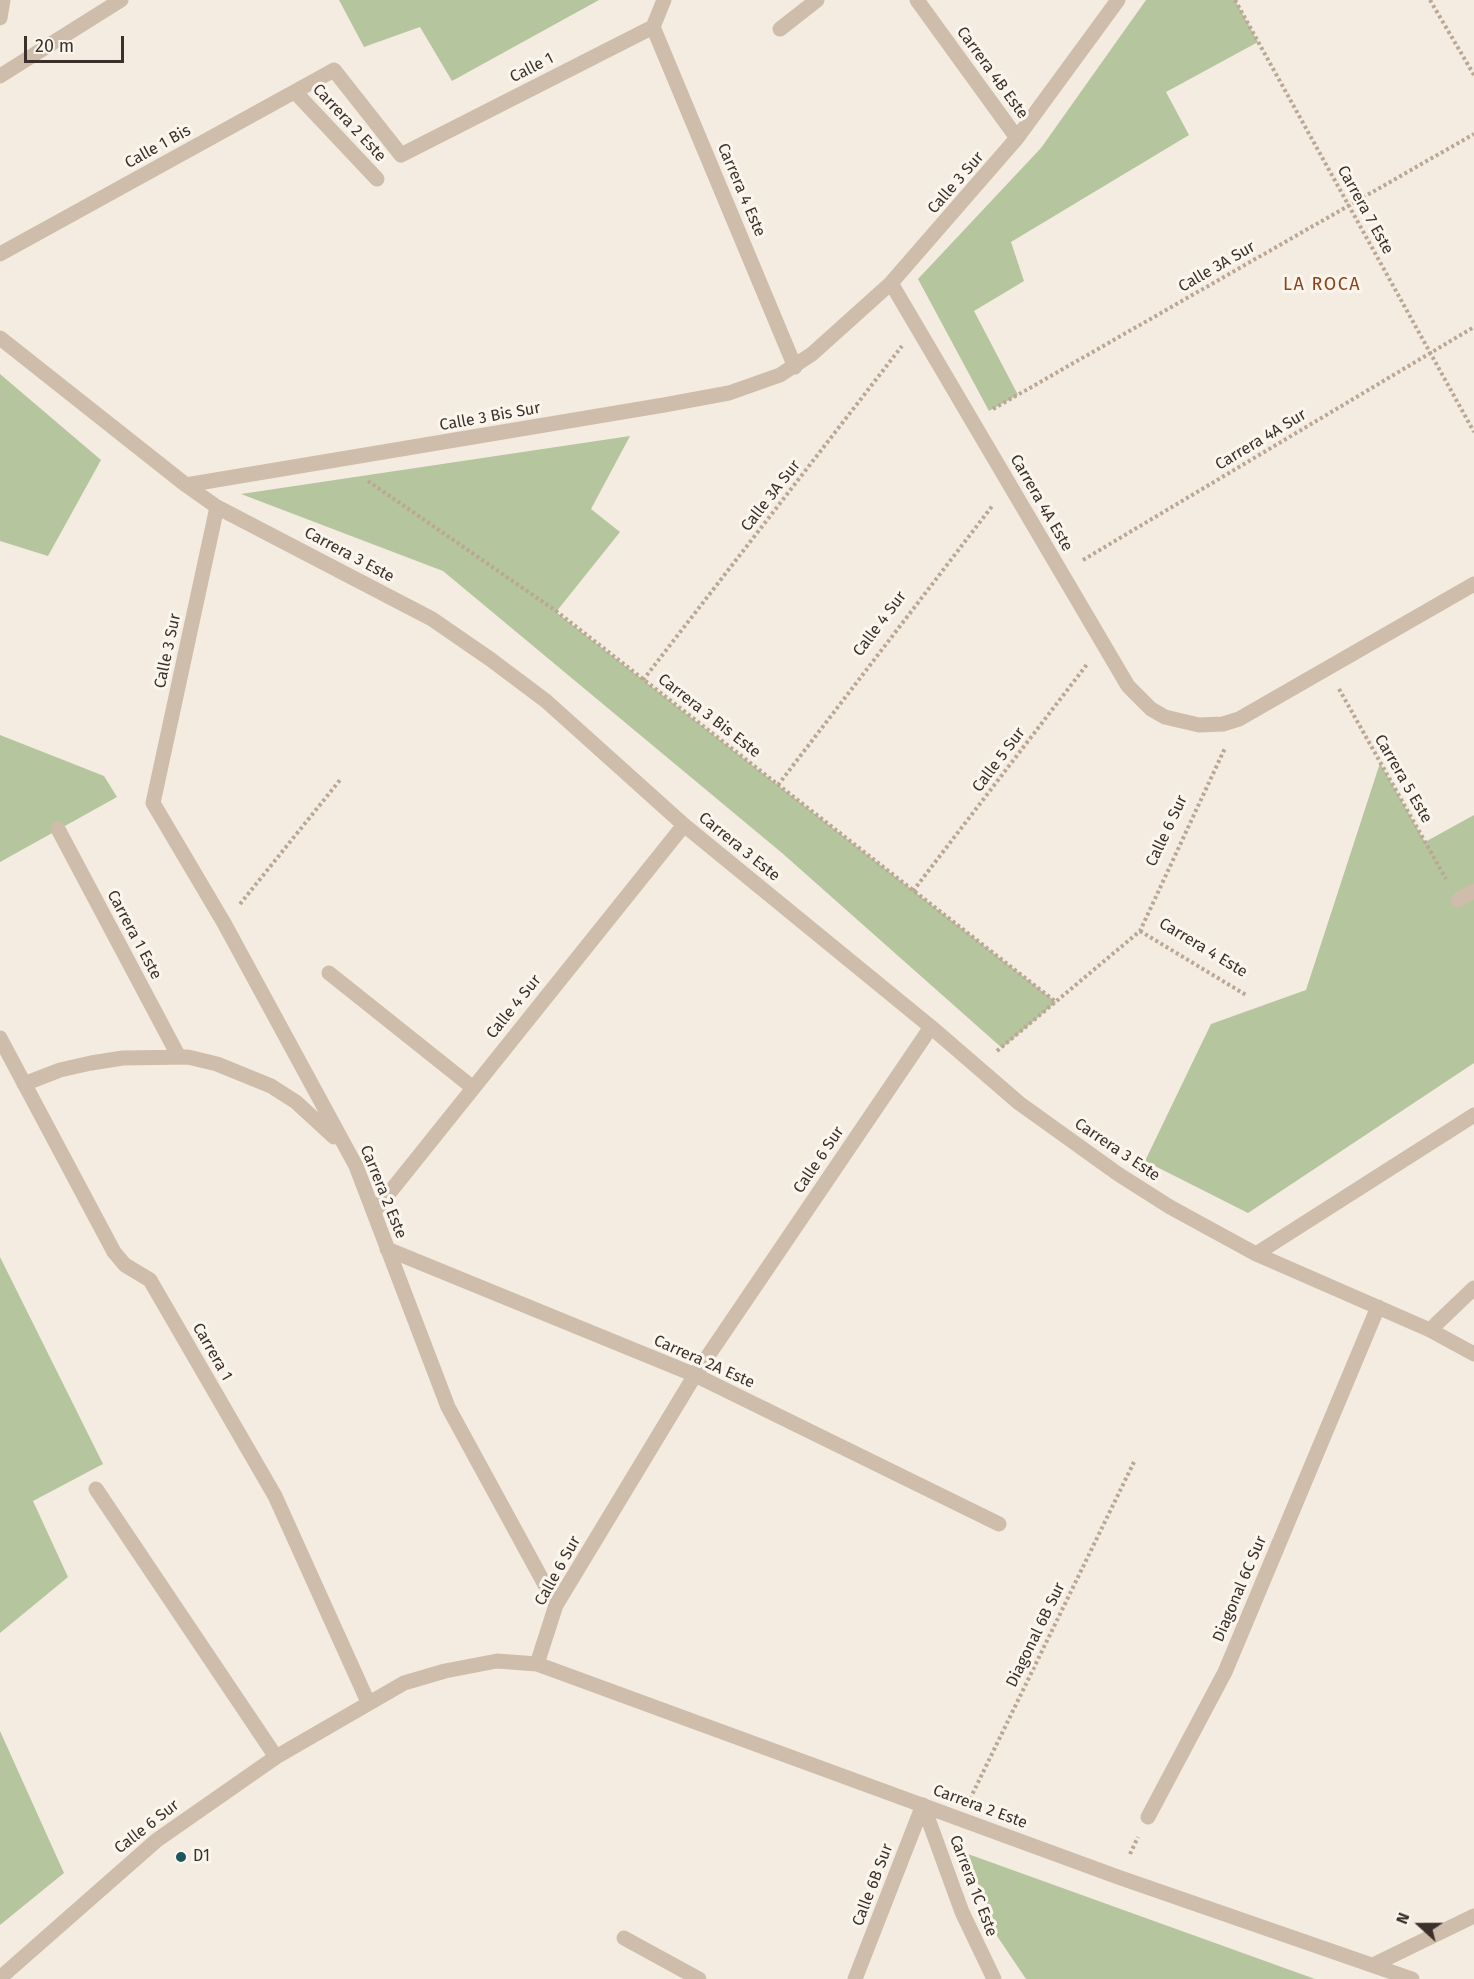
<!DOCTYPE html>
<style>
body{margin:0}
#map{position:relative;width:1474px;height:1979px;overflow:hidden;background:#f4ece0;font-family:"Fira Sans",sans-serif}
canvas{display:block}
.north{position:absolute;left:1390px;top:1895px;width:60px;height:60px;-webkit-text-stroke:4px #fbf6ed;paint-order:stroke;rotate:291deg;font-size:16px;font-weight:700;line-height:24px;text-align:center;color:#3b312a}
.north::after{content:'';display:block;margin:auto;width:21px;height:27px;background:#3b312a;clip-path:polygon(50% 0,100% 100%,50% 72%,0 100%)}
.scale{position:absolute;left:24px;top:36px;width:100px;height:27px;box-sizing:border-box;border:3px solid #3b312a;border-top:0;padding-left:8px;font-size:18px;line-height:21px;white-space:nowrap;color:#3b312a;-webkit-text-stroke:4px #fbf6ed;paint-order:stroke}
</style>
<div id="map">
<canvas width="1474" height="1979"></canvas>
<div class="north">N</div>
<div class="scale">20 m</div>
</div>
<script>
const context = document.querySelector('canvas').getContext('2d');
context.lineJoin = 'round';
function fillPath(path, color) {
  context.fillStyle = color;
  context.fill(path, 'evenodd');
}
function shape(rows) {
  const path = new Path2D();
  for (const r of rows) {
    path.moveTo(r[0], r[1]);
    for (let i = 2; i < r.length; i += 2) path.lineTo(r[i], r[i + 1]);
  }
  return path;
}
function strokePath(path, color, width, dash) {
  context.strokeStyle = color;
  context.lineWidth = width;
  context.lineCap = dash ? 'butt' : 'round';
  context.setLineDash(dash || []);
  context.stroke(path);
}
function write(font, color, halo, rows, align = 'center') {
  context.font = font + ' "Fira Sans",sans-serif';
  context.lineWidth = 6;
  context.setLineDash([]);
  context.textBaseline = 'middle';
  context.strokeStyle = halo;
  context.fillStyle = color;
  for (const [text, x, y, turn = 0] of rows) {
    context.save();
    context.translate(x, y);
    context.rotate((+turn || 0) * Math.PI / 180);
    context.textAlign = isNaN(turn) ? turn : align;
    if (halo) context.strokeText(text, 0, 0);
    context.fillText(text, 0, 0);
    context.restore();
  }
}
fillPath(shape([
 [339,0,599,0,452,81,420,27,364,47],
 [1146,0,1235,0,1258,42,1166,92,1189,135,1011,242,1024,281,974,311,1018,395,989,411,918,279,1041,148],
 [0,374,101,460,48,556,0,541],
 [630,436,591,509,620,532,556,612,1056,1002,1002,1048,782,853,443,571,241,494],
 [0,735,104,776,117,797,0,862],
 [1380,763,1425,842,1474,815,1474,1063,1248,1213,1145,1161,1211,1024,1306,990],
 [0,1257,103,1464,33,1501,68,1577,0,1633],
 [0,1731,64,1873,0,1925],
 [968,1854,1315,1979,1026,1979,995,1933]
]), '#b5c59e');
strokePath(shape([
 [1235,0,1474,432],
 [1430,0,1474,75],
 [993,409,1474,134],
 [368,481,556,611,1056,1002],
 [1083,560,1474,327],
 [643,680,902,346],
 [1339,689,1446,879],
 [778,785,993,505],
 [913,891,1088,663],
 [240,904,340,780],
 [1140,931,1246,995],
 [997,1051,1140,931,1225,748],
 [970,1799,1134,1462],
 [1130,1854,1138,1837]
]), '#baa794', 4, [3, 3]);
strokePath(shape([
 [917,0,1017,138],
 [0,18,3,0],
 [653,27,795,367],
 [780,29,817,0],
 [0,76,121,0],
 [295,92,377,179],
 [0,254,334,70,401,155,653,27,664,0],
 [891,283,1128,686,1151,709,1165,717,1199,725,1223,724,1239,719,1474,584],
 [0,338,186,485,217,507,432,619,490,659,546,701,684,825,931,1027,1019,1103,1118,1174,1170,1207,1256,1254,1430,1330,1474,1354],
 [186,485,664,405,729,393,780,375,812,354,891,283,1017,138,1118,0],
 [217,507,153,803,224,923,356,1166,448,1407,556,1605],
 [58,829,179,1057],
 [1458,900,1474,891],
 [329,973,472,1087],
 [0,1038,114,1252,125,1265,150,1280,275,1496,368,1702],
 [24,1084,60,1070,91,1063,123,1058,188,1057,217,1064,271,1086,296,1102,334,1137],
 [374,1212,684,825],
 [387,1249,695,1375,999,1524],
 [1256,1254,1474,1115],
 [1430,1330,1474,1288],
 [96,1489,276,1757],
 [537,1664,556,1605,695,1375,931,1027],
 [923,1805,962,1912,994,1979],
 [1148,1817,1225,1672,1378,1307],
 [624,1938,699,1979],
 [1373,1965,1474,1916],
 [0,1978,157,1840,276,1757,404,1683,445,1671,497,1661,537,1664,1118,1877,1412,1979],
 [855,1979,923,1805]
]), '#cebdaa', 15);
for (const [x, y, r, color] of [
 [181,1857,6,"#1d565f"]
]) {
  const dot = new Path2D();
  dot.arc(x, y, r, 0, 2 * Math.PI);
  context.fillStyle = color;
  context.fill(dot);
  strokePath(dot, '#fbf6ed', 2);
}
write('16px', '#3b312a', '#fbf6ed', [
 ["Calle 1",532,68,-27],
 ["Carrera 4B Este",992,73,54],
 ["Carrera 2 Este",349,123,47],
 ["Calle 1 Bis",158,147,-29],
 ["Calle 3 Sur",956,183,-49],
 ["Carrera 4 Este",741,190,67],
 ["Carrera 7 Este",1365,210,61],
 ["Calle 3A Sur",1217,267,-30],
 ["Calle 3 Bis Sur",490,417,-10],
 ["Carrera 4A Sur",1261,440,-31],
 ["Calle 3A Sur",771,496,-52],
 ["Carrera 4A Este",1041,503,60],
 ["Carrera 3 Este",349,555,28],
 ["Calle 4 Sur",880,624,-53],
 ["Calle 3 Sur",168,651,-78],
 ["Carrera 3 Bis Este",709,716,38],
 ["Calle 5 Sur",999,760,-53],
 ["Carrera 5 Este",1403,779,60],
 ["Calle 6 Sur",1167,831,-65],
 ["Carrera 3 Este",739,847,39],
 ["Carrera 1 Este",134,935,62],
 ["Carrera 4 Este",1203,948,31],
 ["Calle 4 Sur",514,1007,-51],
 ["Carrera 3 Este",1117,1150,34],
 ["Calle 6 Sur",819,1160,-56],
 ["Carrera 2 Este",383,1192,68],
 ["Carrera 1",212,1352,60],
 ["Carrera 2A Este",704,1362,24],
 ["Calle 6 Sur",558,1571,-61],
 ["Diagonal 6C Sur",1240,1589,-67],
 ["Diagonal 6B Sur",1036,1635,-64],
 ["Carrera 2 Este",980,1807,20],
 ["Calle 6 Sur",147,1827,-38],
 ["Calle 6B Sur",873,1885,-69],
 ["Carrera 1C Este",973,1886,69]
]);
write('16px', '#3b312a', '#fbf6ed', [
 ["D1",193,1857]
], 'left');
context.letterSpacing = '1.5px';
write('18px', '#8f411e', '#fbf6ed', [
 ["LA ROCA",1322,285]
]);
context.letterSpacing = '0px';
</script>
